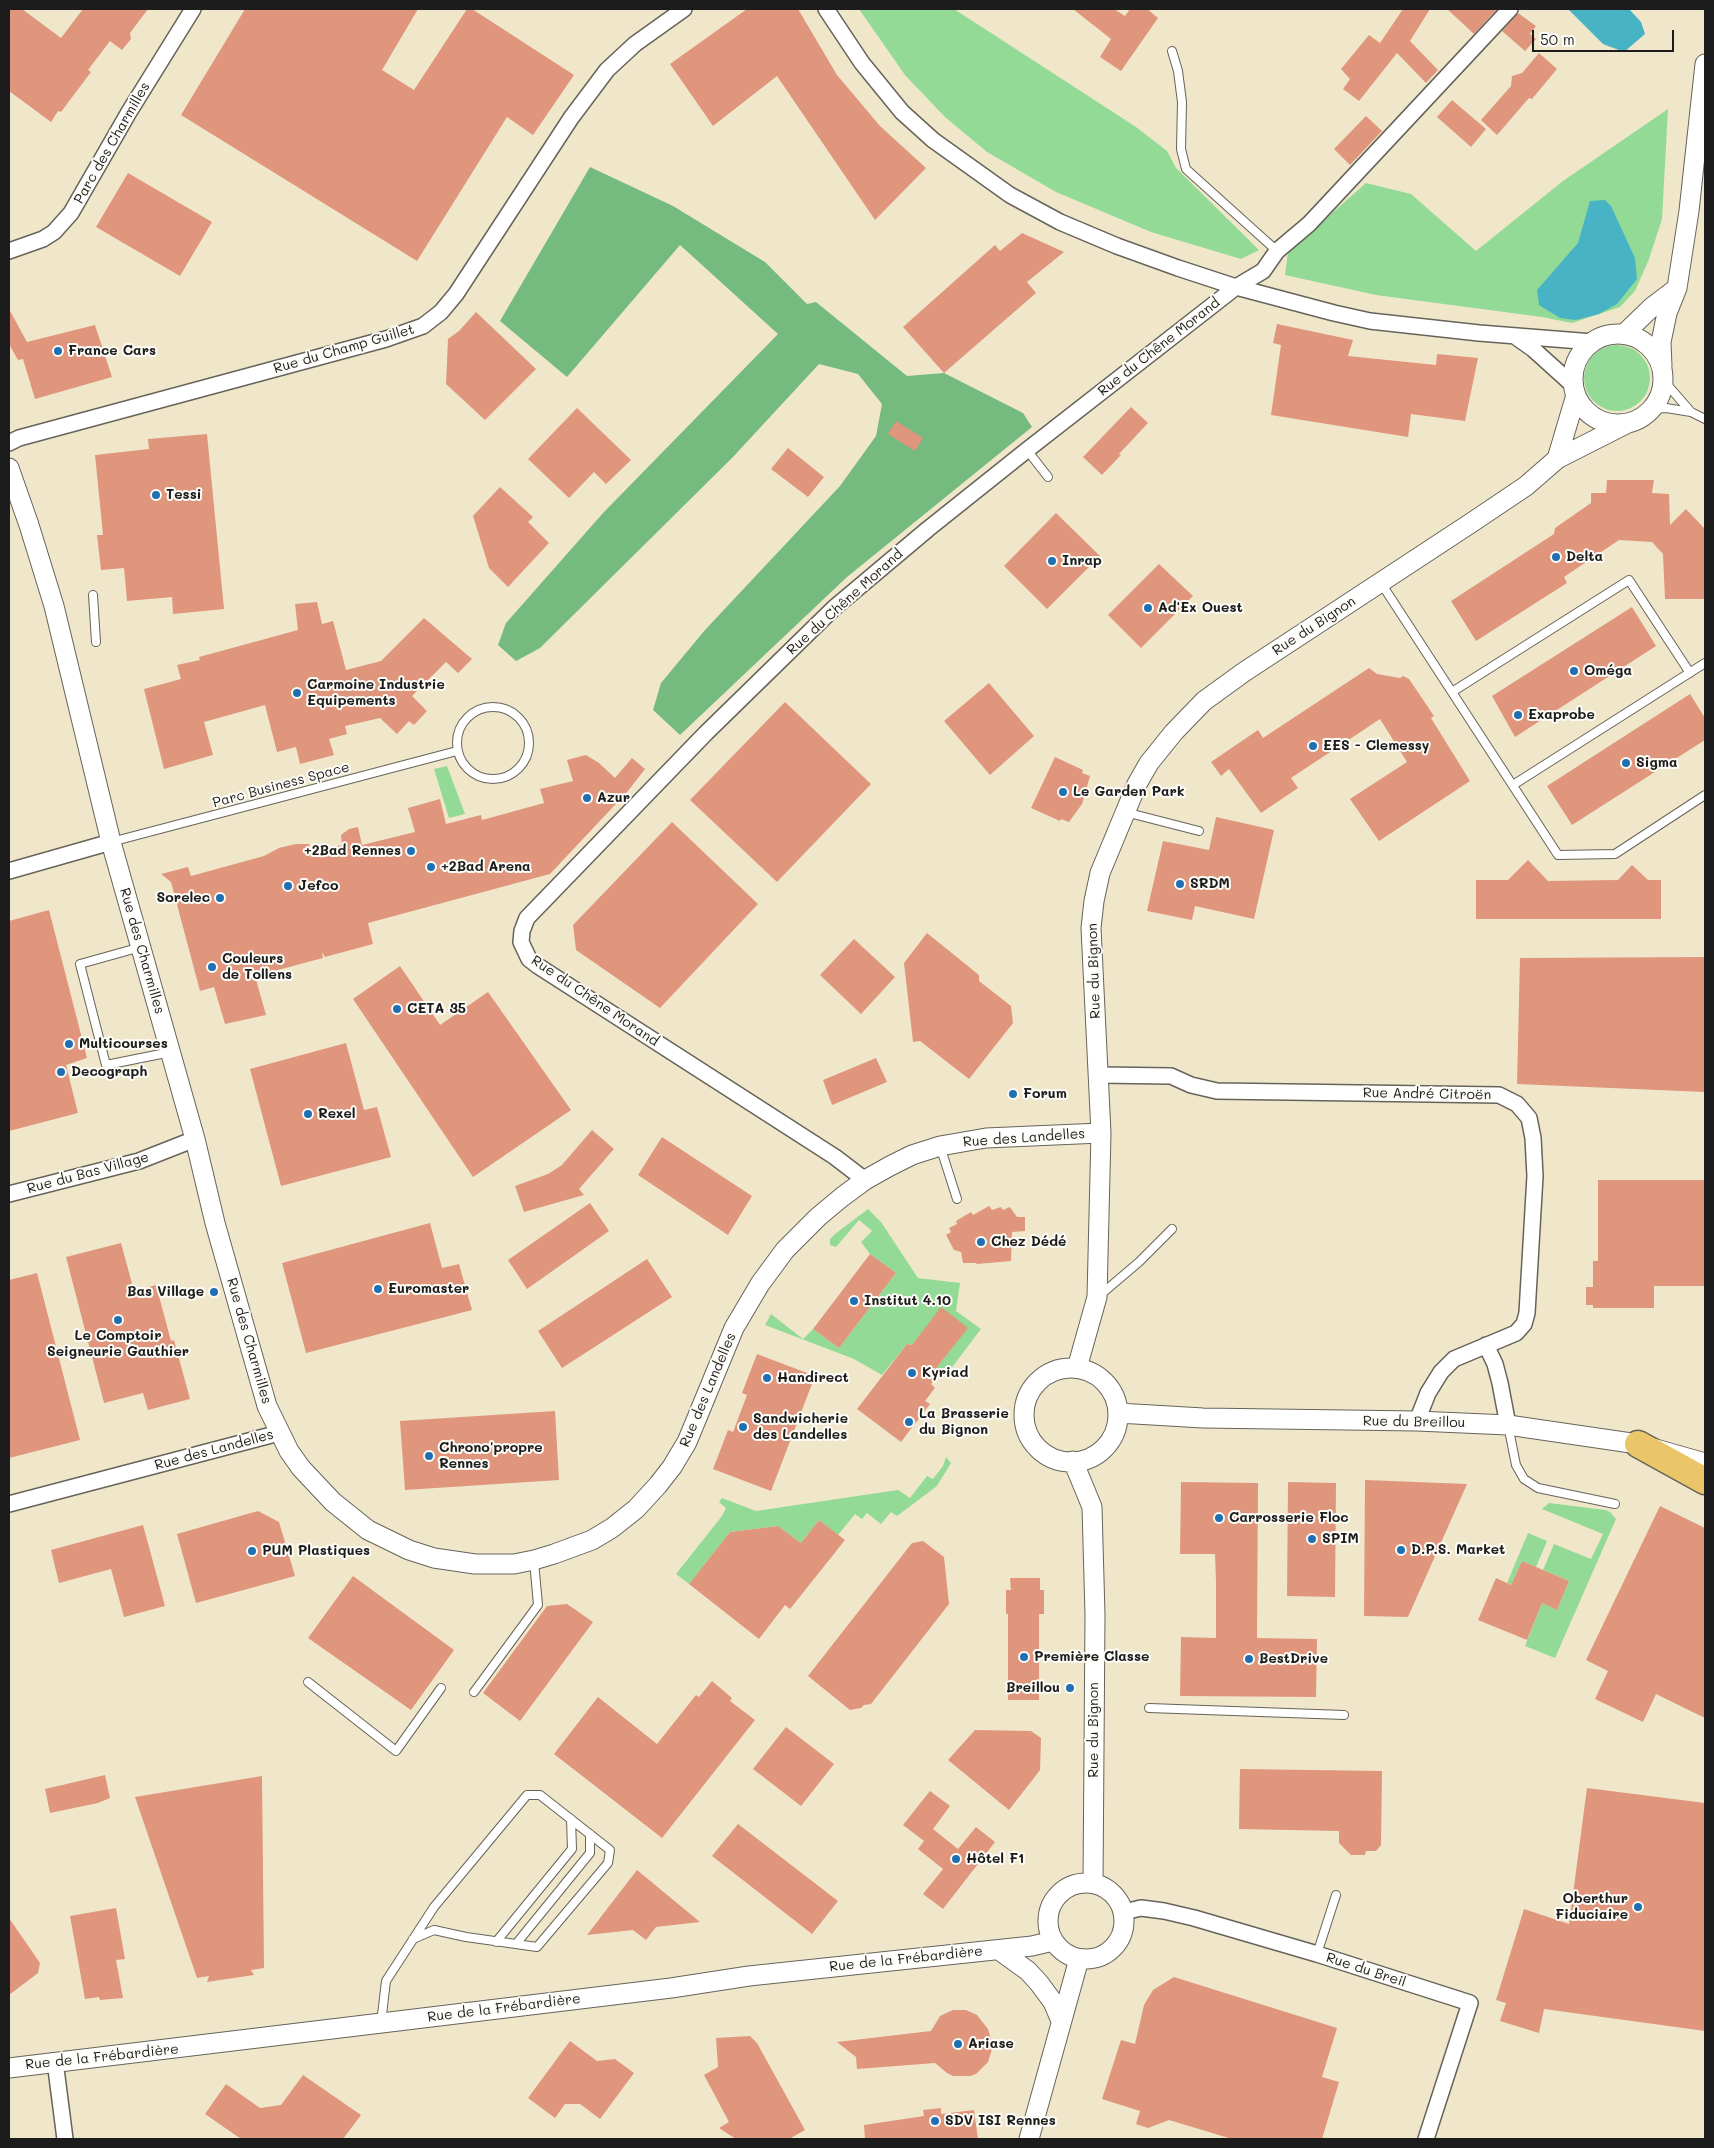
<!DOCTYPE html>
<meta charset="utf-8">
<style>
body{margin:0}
#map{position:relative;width:1714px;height:2148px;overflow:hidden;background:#f0e7cb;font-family:Mali,sans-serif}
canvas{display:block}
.frame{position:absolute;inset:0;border:10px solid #1c1c1c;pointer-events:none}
.scale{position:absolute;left:1532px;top:30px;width:142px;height:22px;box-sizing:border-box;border:2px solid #1c1c1c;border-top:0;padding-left:6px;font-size:15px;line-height:18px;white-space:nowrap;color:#1c1c1c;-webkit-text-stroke:4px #fdfcf7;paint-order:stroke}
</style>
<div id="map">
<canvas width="1714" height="2148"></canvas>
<div class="frame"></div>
<div class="scale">50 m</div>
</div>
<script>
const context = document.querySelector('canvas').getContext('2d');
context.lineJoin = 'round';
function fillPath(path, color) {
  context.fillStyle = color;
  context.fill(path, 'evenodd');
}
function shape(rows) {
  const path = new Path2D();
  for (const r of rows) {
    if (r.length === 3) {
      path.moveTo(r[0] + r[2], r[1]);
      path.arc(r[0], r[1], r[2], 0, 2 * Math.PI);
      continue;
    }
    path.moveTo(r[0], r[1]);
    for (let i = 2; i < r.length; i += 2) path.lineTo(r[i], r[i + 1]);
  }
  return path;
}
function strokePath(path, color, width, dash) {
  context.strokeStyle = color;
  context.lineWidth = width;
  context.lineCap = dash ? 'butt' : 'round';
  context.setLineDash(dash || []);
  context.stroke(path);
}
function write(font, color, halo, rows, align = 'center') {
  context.font = font + ' Mali,sans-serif';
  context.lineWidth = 4;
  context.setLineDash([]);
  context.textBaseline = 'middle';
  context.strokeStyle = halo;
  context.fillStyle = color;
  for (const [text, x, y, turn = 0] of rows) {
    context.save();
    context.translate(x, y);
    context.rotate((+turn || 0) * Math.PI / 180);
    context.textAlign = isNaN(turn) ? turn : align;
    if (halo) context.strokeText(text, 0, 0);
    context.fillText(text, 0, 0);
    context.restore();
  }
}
fillPath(shape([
 [859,9,954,9,1136,127,1167,151,1176,168,1259,250,1241,259,1151,232,1056,192,1013,167,987,152,945,117,905,75],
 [1668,109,1662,219,1649,259,1635,291,1620,307,1572,323,1542,317,1376,295,1285,275,1288,252,1366,183,1411,194,1476,251,1563,181],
 [1617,378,33],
 [447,766,465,814,449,818,434,769],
 [868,1209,881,1222,918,1278,960,1283,956,1311,981,1329,946,1375,937,1367,967,1328,912,1345,907,1344,882,1375,854,1359,765,1325,771,1314,803,1339,813,1329,839,1348,896,1273,870,1254,861,1242,872,1231,859,1220,836,1247,830,1245,830,1239,835,1234],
 [946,1457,951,1463,937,1486,897,1516,891,1512,881,1524,867,1513,862,1519,855,1514,838,1535,819,1520,801,1543,778,1526,730,1532,689,1584,676,1574,722,1516,726,1508,719,1502,722,1498,756,1511,898,1490,910,1498,927,1476,933,1479,943,1466],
 [1549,1503,1605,1510,1610,1512,1616,1519,1555,1658,1525,1646,1542,1603,1557,1610,1569,1581,1543,1570,1554,1544,1591,1559,1603,1534,1542,1509],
 [1528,1533,1547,1541,1536,1567,1522,1561,1511,1585,1507,1583]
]), '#92da95');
fillPath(shape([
 [590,167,673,206,765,262,807,304,816,302,907,376,944,373,1023,413,1032,427,847,577,680,735,653,710,661,683,705,630,840,486,876,436,882,404,858,374,819,364,733,457,540,648,516,661,498,645,506,623,604,512,778,334,680,245,567,377,500,321]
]), '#75ba7e');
fillPath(shape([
 [1568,9,1629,9,1641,22,1645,34,1624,52,1603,44],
 [1605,200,1611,206,1635,258,1637,279,1617,304,1599,314,1576,320,1560,318,1539,305,1537,290,1578,243,1590,201]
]), '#47b3c4');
fillPath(shape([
 [9,9,22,9,61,38,83,9,148,9,130,33,131,39,122,50,110,41,88,70,91,72,61,112,58,111,51,122,9,91],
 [245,9,418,9,382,70,414,90,467,9,472,9,574,75,533,135,507,117,417,261,181,115],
 [747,9,798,9,837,75,880,126,926,168,875,220,777,76,713,126,670,64],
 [1073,9,1114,9,1125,16,1130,9,1147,9,1158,18,1121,71,1100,57,1111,39],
 [1403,9,1430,9,1410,41,1438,70,1426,83,1397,53,1359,101,1343,89,1350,79,1341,69,1369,35,1380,43],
 [1447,9,1497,9,1474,34],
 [1518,13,1536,26,1530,34,1536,39,1525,51,1502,31],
 [1539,53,1557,69,1532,99,1529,98,1497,135,1481,120,1511,86,1512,76,1522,73],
 [1452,100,1486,129,1471,147,1437,117],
 [1366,116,1382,131,1350,165,1334,149],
 [128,173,212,222,180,276,96,227],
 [1022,233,1064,252,1027,282,1036,293,944,373,903,327,995,245,1000,251],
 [9,309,27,342,95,325,112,377,35,399,23,359,18,360,9,344],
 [476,312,536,369,485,420,446,384,448,339,459,331],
 [1277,324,1353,340,1348,356,1436,365,1437,354,1478,358,1465,421,1411,414,1408,437,1271,415,1281,345,1273,343],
 [1131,407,1148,423,1119,454,1121,455,1102,475,1083,457],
 [577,408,631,460,606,484,594,472,569,498,528,459],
 [896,421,923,438,915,451,888,434],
 [207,434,224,609,173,614,172,597,127,601,124,568,101,570,97,535,103,535,95,455,149,449,148,439],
 [788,448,824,477,808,497,771,469],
 [1607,480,1654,480,1652,493,1669,494,1670,525,1686,509,1705,529,1705,599,1665,599,1663,554,1652,542,1619,540,1564,577,1567,583,1476,641,1451,601,1554,534,1555,528,1591,503,1591,493,1606,493],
 [500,487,533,517,528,522,549,543,508,587,489,568,473,516],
 [1056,513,1100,556,1047,609,1004,566],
 [1159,564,1193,596,1141,648,1108,615],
 [317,602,322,624,333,621,346,670,381,661,424,618,472,659,458,673,446,662,412,696,427,711,414,725,409,721,397,734,380,718,345,726,347,734,329,739,334,755,300,764,296,747,277,752,265,705,204,722,213,755,164,769,144,689,181,679,177,665,200,660,199,657,298,630,295,604],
 [1632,607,1656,646,1515,737,1492,696],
 [1369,668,1377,674,1400,678,1403,676,1409,679,1434,716,1431,718,1470,781,1379,841,1350,799,1407,762,1380,719,1291,778,1298,788,1261,813,1229,769,1221,776,1211,762,1258,730,1263,738],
 [989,683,1034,736,990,775,944,721],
 [1690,694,1705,718,1705,740,1572,825,1547,786],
 [785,702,871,784,777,882,690,800],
 [586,755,599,763,615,778,632,758,645,769,628,791,550,874,368,923,373,944,325,957,322,952,323,958,255,976,266,1015,225,1024,214,987,200,991,171,882,161,874,188,867,191,876,264,856,279,848,296,844,309,844,312,853,342,845,341,835,349,829,358,827,362,845,415,832,408,808,440,799,446,824,481,815,482,820,544,803,540,789,573,781,567,760],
 [1055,757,1083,770,1082,773,1090,776,1082,804,1069,822,1061,819,1060,821,1031,808],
 [1216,817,1274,830,1254,919,1195,906,1192,920,1147,911,1163,841,1209,850],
 [672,822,758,904,660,1008,576,950,573,925],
 [1528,860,1548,881,1618,880,1632,865,1648,880,1661,880,1661,919,1476,919,1476,880,1508,880],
 [49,910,87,1058,66,1065,78,1113,9,1131,9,921],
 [927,933,979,975,979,981,1011,1006,1013,1023,969,1079,920,1041,913,1042,904,963],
 [854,939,895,977,861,1014,820,975],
 [1705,957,1705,1092,1517,1084,1520,958],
 [400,966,440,1025,488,992,571,1110,473,1177,353,999],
 [346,1043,364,1110,377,1107,391,1157,281,1186,250,1069],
 [876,1058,887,1082,832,1105,823,1080],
 [592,1130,614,1149,579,1189,584,1195,524,1212,515,1186,548,1174,562,1165],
 [662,1137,752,1196,728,1235,638,1175],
 [1598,1180,1705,1180,1705,1286,1654,1286,1654,1308,1593,1308,1593,1305,1586,1305,1586,1287,1593,1287,1593,1261,1598,1261],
 [590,1203,609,1231,527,1289,508,1260],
 [989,1206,992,1210,1001,1207,1003,1210,1010,1207,1017,1217,1025,1217,1025,1231,1012,1232,1011,1261,977,1264,976,1263,963,1263,961,1252,954,1250,946,1235,951,1232,949,1228,957,1224,956,1221,971,1212,973,1215],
 [430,1223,442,1268,459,1264,472,1310,306,1353,282,1263],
 [121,1243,134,1291,156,1285,171,1341,174,1340,190,1399,148,1410,143,1393,104,1403,66,1257],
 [870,1254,896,1273,839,1348,813,1329],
 [647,1259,672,1297,562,1368,538,1331],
 [37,1273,80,1440,9,1458,9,1280],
 [941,1307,968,1328,937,1367,942,1371,931,1384,935,1388,925,1401,930,1404,901,1442,857,1409,907,1344,912,1345],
 [757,1354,815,1376,771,1491,713,1469,728,1430,733,1432,747,1395,742,1393],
 [555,1411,559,1480,405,1490,400,1421],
 [1365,1480,1467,1484,1408,1617,1364,1616],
 [1181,1482,1258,1483,1257,1638,1317,1639,1316,1697,1180,1696,1181,1637,1216,1638,1216,1582,1215,1554,1180,1554],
 [1288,1482,1336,1483,1335,1597,1287,1596],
 [1660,1506,1705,1528,1705,1718,1656,1694,1643,1722,1595,1699,1608,1671,1586,1660],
 [258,1511,279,1522,295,1576,196,1603,177,1534],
 [819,1520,845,1540,790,1609,785,1605,759,1639,689,1584,730,1532,778,1526,801,1543],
 [143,1525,165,1606,124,1617,111,1569,59,1583,51,1550],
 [923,1541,944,1557,949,1604,871,1704,864,1705,861,1708,850,1710,808,1676,912,1543],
 [1522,1561,1569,1581,1557,1610,1542,1603,1527,1640,1478,1620,1496,1578,1511,1585],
 [353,1576,454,1650,411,1710,308,1638],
 [1010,1578,1040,1578,1040,1590,1044,1590,1044,1614,1039,1614,1039,1700,1008,1700,1008,1614,1006,1614,1006,1590,1011,1590],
 [567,1604,593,1622,520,1721,483,1693,547,1606],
 [712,1681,732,1698,730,1701,755,1720,662,1838,554,1754,598,1697,657,1744,696,1695,699,1697],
 [786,1727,834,1764,801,1806,753,1769],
 [975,1730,1031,1731,1041,1738,1040,1770,1009,1810,948,1760],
 [1240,1769,1382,1771,1381,1845,1376,1851,1366,1851,1365,1855,1351,1855,1339,1843,1339,1831,1239,1829],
 [105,1775,110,1798,98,1803,50,1813,45,1789],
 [262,1776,264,1968,251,1970,254,1975,207,1982,209,1976,197,1978,135,1797],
 [1587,1788,1705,1803,1705,2031,1544,2009,1539,2033,1500,2021,1506,2003,1496,2000,1524,1909,1569,1924],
 [930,1791,950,1806,933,1829,958,1849,976,1827,995,1842,943,1909,923,1894,943,1869,918,1849,924,1841,903,1825],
 [738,1824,838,1901,812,1934,712,1856],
 [637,1870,700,1922,656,1927,646,1940,633,1930,587,1935],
 [116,1908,125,1959,116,1960,123,1998,100,2000,99,1997,85,1999,70,1916],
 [9,1918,40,1963,38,1973,9,1995],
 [1174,1977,1337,2028,1322,2077,1339,2082,1322,2139,1232,2139,1169,2120,1148,2128,1136,2124,1140,2111,1102,2099,1121,2040,1135,2044,1144,2005,1153,1990],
 [953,2010,966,2010,977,2015,988,2029,993,2046,988,2062,976,2074,970,2076,953,2076,947,2073,935,2063,857,2069,856,2057,837,2042,931,2031,940,2016],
 [750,2036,757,2043,805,2130,789,2139,736,2139,719,2128,729,2122,704,2075,718,2067,716,2038],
 [570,2041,597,2061,615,2059,634,2073,600,2119,580,2104,565,2104,555,2118,528,2098],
 [303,2075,361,2115,343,2139,241,2139,205,2114,226,2084,260,2108,281,2105],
 [941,2108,941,2114,974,2110,978,2139,865,2139,864,2125,924,2116,923,2110]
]), '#df967d');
const service = shape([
 [1172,51,1178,71,1182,102,1181,149,1186,169,1277,251],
 [1652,409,1666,408,1691,412,1664,381],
 [1691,412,1705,419],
 [1027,450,1048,477],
 [1381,583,1558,855,1615,854,1705,795],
 [93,595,96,642],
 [1452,692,1629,580,1690,673],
 [493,743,36],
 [1513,785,1705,663],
 [1125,812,1199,831],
 [111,842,457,751],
 [141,947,80,964,106,1065,171,1052],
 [940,1146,957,1199],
 [1099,1296,1139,1262,1172,1229],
 [1508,1425,1516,1465,1524,1479,1538,1488,1615,1504],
 [308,1682,396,1751,441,1688],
 [474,1692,538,1605,534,1561],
 [1149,1708,1344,1715],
 [496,1942,572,1849,571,1819],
 [516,1944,590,1853,590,1834],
 [1317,1954,1336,1895],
 [381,2023,386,1981,434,1907,527,1795,540,1795,610,1850,608,1863,537,1947,466,1937,434,1930,413,1939]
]);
const minor = shape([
 [826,9,862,63,902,112,933,140,1010,195,1060,222,1117,246,1178,268,1236,287,1334,313,1370,321,1479,333,1593,342],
 [9,251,43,239,54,232,71,213,129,112,193,9],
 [1516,337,1533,349,1574,386],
 [9,443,19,438,386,339,423,326,441,312,456,294,571,118,607,70,635,44,684,9],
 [9,871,111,842],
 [1098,1075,1171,1076,1191,1085,1217,1091,1499,1095,1517,1104,1529,1118,1533,1138,1535,1176,1527,1313,1524,1324,1516,1333,1454,1359,1441,1372,1428,1393,1417,1421],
 [865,1180,835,1157,538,966,529,959,521,942,522,931,527,918,706,733,834,608,928,529,1027,450,1236,287,1263,271,1277,251,1309,224,1510,9],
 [9,1194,139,1161,195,1139],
 [1486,1345,1495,1364,1500,1383,1508,1425],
 [9,1504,279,1433],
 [1124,1912,1141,1908,1164,1911,1194,1918,1317,1954,1470,2003,1426,2139],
 [55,2061,65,2139]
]);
const tertiary = shape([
 [1624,334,1652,307,1677,288],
 [1618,379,45],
 [1662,366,1661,342,1667,313,1677,288,1689,211,1705,64],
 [1557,459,1576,395],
 [9,468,29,525,54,606,111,842,195,1139,215,1223,267,1406,289,1451,301,1468,333,1502,368,1530,409,1550,434,1558,475,1564,514,1564,534,1560,554,1554,592,1540,612,1528,636,1509,658,1485,672,1467,687,1442,734,1328,760,1284,785,1250,818,1217,842,1197,865,1180,890,1166,912,1155,940,1146,986,1138,1101,1133],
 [1077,1368,1097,1297,1101,1133,1091,928,1094,901,1100,873,1137,784,1149,763,1174,732,1204,701,1244,672,1471,523,1526,486,1557,459,1628,423],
 [1071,1415,47],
 [1118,1413,1203,1418,1417,1421,1508,1425,1638,1444,1705,1463],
 [1073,1461,1092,1507,1095,1615,1093,1883],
 [1086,1921,38],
 [999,1950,1028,1971,1039,1983,1053,2002,1061,2021],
 [9,2068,671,1988,749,1976,1032,1946,1053,1941],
 [1029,2139,1079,1959]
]);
const trunk = shape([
 [1638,1444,1705,1481]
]);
strokePath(service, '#666359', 10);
strokePath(minor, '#666359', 18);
strokePath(tertiary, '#666359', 21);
strokePath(trunk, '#666359', 29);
strokePath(service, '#fff', 8);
strokePath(minor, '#fff', 15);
strokePath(tertiary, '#fff', 19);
strokePath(trunk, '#ebc669', 26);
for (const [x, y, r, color] of [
 [58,351,5,"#1f6fb2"],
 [156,495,5,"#1f6fb2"],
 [1556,557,5,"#1f6fb2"],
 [1052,561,5,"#1f6fb2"],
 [1148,608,5,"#1f6fb2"],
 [1574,671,5,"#1f6fb2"],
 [297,693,5,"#1f6fb2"],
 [1518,715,5,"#1f6fb2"],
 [1313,746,5,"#1f6fb2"],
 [1626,763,5,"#1f6fb2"],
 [1063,792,5,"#1f6fb2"],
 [587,798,5,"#1f6fb2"],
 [411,851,5,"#1f6fb2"],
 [431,867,5,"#1f6fb2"],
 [1180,884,5,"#1f6fb2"],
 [288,886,5,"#1f6fb2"],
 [220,898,5,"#1f6fb2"],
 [212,967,5,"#1f6fb2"],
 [397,1009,5,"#1f6fb2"],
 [69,1044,5,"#1f6fb2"],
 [61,1072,5,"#1f6fb2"],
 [1013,1094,5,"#1f6fb2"],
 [308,1114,5,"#1f6fb2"],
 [981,1242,5,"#1f6fb2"],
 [378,1289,5,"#1f6fb2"],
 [214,1292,5,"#1f6fb2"],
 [854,1301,5,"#1f6fb2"],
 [118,1320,5,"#1f6fb2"],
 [912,1373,5,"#1f6fb2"],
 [767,1378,5,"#1f6fb2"],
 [909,1422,5,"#1f6fb2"],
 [743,1427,5,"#1f6fb2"],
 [429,1456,5,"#1f6fb2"],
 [1219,1518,5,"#1f6fb2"],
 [1312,1539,5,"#1f6fb2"],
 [1401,1550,5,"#1f6fb2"],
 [252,1551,5,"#1f6fb2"],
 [1024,1657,5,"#1f6fb2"],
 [1249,1659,5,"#1f6fb2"],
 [1070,1688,5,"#1f6fb2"],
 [956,1859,5,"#1f6fb2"],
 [1638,1907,5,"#1f6fb2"],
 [958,2044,5,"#1f6fb2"],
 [935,2121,5,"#1f6fb2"]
]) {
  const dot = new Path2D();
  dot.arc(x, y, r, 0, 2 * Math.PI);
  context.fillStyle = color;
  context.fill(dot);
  strokePath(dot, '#fdfcf7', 2);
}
write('14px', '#1c1c1c', '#fdfcf7', [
 ["Parc des Charmilles",112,143,-60],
 ["Rue du Chêne Morand",1159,347,-38],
 ["Rue du Champ Guillet",344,349,-16],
 ["Rue du Chêne Morand",845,602,-42],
 ["Rue du Bignon",1314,626,-33],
 ["Parc Business Space",281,785,-15],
 ["Rue des Charmilles",142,951,74],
 ["Rue du Bignon",1094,971,-92],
 ["Rue du Chêne Morand",595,1001,34],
 ["Rue André Citroën",1427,1094,1],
 ["Rue des Landelles",1024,1138,-4],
 ["Rue du Bas Village",88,1173,-15],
 ["Rue des Charmilles",249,1341,74],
 ["Rue des Landelles",708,1390,-67],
 ["Rue du Breillou",1414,1422,1],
 ["Rue des Landelles",214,1450,-15],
 ["Rue du Bignon",1094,1730,-90],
 ["Rue de la Frébardière",906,1959,-6],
 ["Rue du Breil",1366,1970,18],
 ["Rue de la Frébardière",504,2008,-7],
 ["Rue de la Frébardière",102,2057,-6]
]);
write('bold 14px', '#1c1c1c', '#fdfcf7', [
 ["France Cars",68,351],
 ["Tessi",166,495],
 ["Delta",1566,557],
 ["Inrap",1062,561],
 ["Ad'Ex Ouest",1158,608],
 ["Oméga",1584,671],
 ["Carmoine Industrie",307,685],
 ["Equipements",307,701],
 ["Exaprobe",1528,715],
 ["EES - Clemessy",1323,746],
 ["Sigma",1636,763],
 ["Le Garden Park",1073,792],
 ["Azur",597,798],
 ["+2Bad Rennes",401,851,"right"],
 ["+2Bad Arena",441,867],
 ["SRDM",1190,884],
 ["Jefco",298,886],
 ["Sorelec",210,898,"right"],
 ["Couleurs",222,959],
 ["de Tollens",222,975],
 ["CETA 35",407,1009],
 ["Multicourses",79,1044],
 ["Decograph",71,1072],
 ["Forum",1023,1094],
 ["Rexel",318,1114],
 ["Chez Dédé",991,1242],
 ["Euromaster",388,1289],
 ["Bas Village",204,1292,"right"],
 ["Institut 4.10",864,1301],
 ["Le Comptoir",118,1336,"center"],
 ["Seigneurie Gauthier",118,1352,"center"],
 ["Kyriad",922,1373],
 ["Handirect",777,1378],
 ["La Brasserie",919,1414],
 ["du Bignon",919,1430],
 ["Sandwicherie",753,1419],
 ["des Landelles",753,1435],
 ["Chrono'propre",439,1448],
 ["Rennes",439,1464],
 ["Carrosserie Floc",1229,1518],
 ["SPIM",1322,1539],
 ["D.P.S. Market",1411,1550],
 ["PUM Plastiques",262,1551],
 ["Première Classe",1034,1657],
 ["BestDrive",1259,1659],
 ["Breillou",1060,1688,"right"],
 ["Hôtel F1",966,1859],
 ["Oberthur",1628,1899,"right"],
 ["Fiduciaire",1628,1915,"right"],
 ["Ariase",968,2044],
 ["SDV ISI Rennes",945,2121]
], 'left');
</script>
